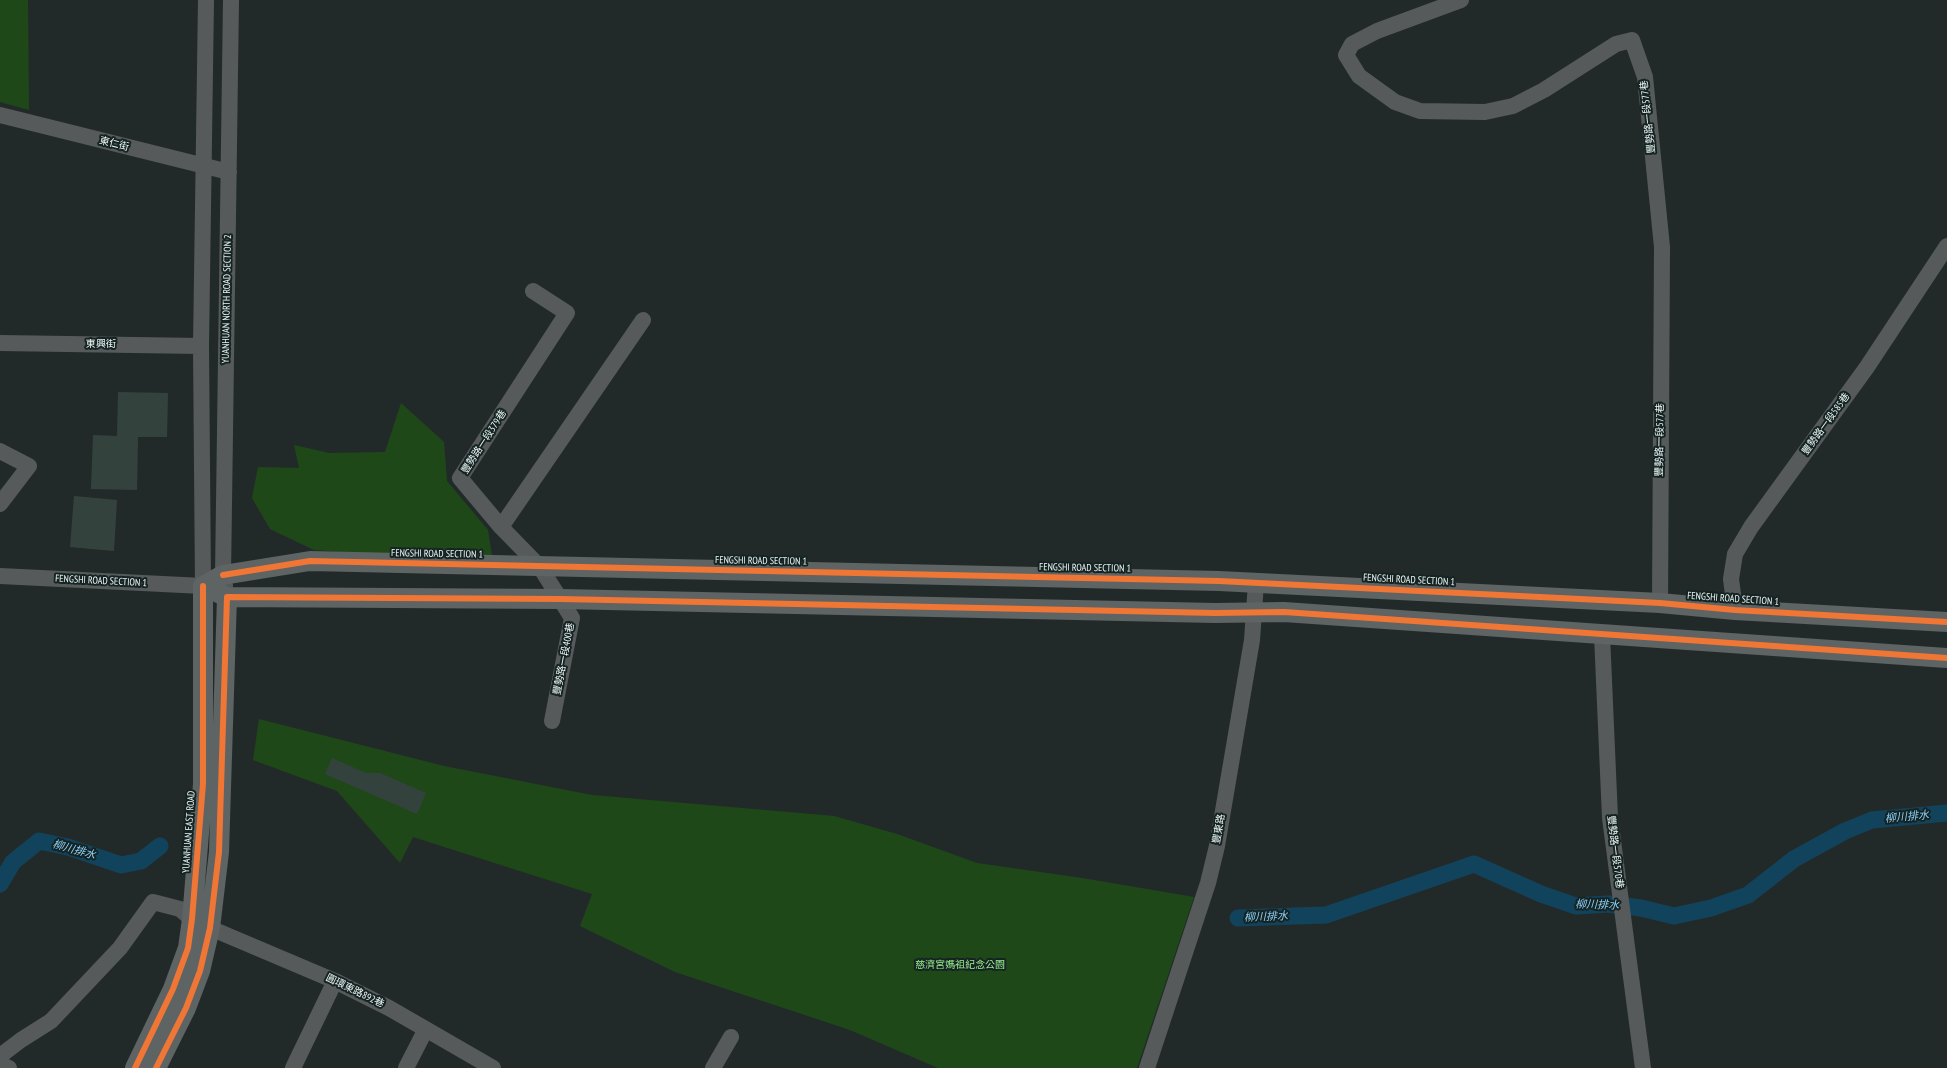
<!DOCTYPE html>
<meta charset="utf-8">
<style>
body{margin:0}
canvas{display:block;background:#222a29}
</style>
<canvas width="1947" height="1068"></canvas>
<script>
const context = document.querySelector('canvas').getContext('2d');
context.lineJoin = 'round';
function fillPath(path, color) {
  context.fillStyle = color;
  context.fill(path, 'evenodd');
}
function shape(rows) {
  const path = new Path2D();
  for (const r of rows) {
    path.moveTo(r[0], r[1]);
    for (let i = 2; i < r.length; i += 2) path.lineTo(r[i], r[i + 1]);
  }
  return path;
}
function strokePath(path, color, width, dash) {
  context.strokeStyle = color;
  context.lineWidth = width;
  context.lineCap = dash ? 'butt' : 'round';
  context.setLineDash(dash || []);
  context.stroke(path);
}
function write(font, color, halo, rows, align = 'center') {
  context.font = font + ' "PT Sans Narrow","Noto Sans TC",sans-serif';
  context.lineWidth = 4;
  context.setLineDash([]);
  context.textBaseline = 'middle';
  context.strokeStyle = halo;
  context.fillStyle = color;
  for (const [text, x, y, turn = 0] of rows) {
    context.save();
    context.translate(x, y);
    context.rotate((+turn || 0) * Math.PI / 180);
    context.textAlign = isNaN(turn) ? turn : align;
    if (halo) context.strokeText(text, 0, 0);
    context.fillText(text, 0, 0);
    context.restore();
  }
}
fillPath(shape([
 [0,0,28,0,29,110,0,102],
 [401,403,444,442,447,481,488,530,492,556,395,556,314,550,270,529,252,498,258,467,299,468,294,445,329,453,385,452],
 [259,719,444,766,592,795,834,816,897,834,977,863,1082,878,1194,897,1137,1068,938,1068,850,1030,675,972,580,926,592,894,413,837,400,863,337,791,253,760]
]), '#1f4819');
strokePath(shape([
 [0,884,13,862,39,841,68,847,121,865,141,861,160,846],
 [1238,918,1326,915,1474,864,1541,894,1576,906,1609,904,1641,908,1674,916,1711,908,1748,895,1794,859,1845,831,1872,820,1947,813]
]), '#12435d', 17);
fillPath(shape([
 [118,392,168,393,167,437,138,437,137,490,91,489,93,435,117,436],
 [74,496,117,500,114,551,70,547],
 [332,758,366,773,380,773,426,793,417,814,325,774]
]), '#34423e');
strokePath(shape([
 [1461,0,1377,31,1352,44,1346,55,1359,76,1395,102,1420,111,1485,112,1513,106,1544,90,1616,44,1632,40,1645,77,1662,247,1660,603],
 [0,115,229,172],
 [533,291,567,313,460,478,501,527,540,567,572,618,552,721],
 [0,343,201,346],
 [0,451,29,466,0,504],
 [501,527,643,320],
 [0,576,203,586,201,346,206,0],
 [225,586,223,575,231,0],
 [1735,610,1731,579,1735,554,1751,527,1867,367,1947,246],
 [1602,635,1610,818,1643,1068],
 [210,928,335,981,389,1008,493,1068],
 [0,1056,21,1040,51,1021,120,948,153,902,180,909,192,919],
 [0,1064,9,1068],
 [293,1068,335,981],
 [406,1068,426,1029],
 [713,1068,731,1037],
 [1147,1068,1208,883,1217,846,1252,640,1256,583]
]), '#575a5a', 16);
strokePath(shape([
 [203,586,223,575,310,561,1219,581,1660,603,1735,610,1947,622],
 [203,586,227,597,561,599,1215,613,1284,612,1947,658],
 [135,1068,173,989,188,948,192,919,203,784,203,586],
 [156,1068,186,1008,200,971,210,928,219,852,227,597]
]), '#5e6364', 20);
strokePath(shape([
 [223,575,310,561,1219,581,1660,603,1735,610,1947,622],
 [135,1068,173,989,188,948,192,919,203,784,203,586],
 [156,1068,186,1008,200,971,210,928,219,852,227,597,561,599,1215,613,1284,612,1947,658]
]), '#f07635', 6);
write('10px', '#edf7f6', '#152423', [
 ["豐勢路一段577巷",1648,117,-96],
 ["東仁街",114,144,14],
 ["YUANHUAN NORTH ROAD SECTION 2",227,299,-89],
 ["東興街",101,344],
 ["豐勢路一段585巷",1826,424,-54],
 ["豐勢路一段577巷",1660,440,-89],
 ["豐勢路一段379巷",484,442,-57],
 ["FENGSHI ROAD SECTION 1",437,554,1],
 ["FENGSHI ROAD SECTION 1",761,561,1],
 ["FENGSHI ROAD SECTION 1",1085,568,1],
 ["FENGSHI ROAD SECTION 1",1409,580,3],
 ["FENGSHI ROAD SECTION 1",101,581,3],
 ["FENGSHI ROAD SECTION 1",1733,599,4],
 ["豐勢路一段400巷",564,659,-79],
 ["豐東路",1219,829,-80],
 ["YUANHUAN EAST ROAD",189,832,-86],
 ["豐勢路一段570巷",1615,852,83],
 ["圓環東路892巷",355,991,26]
]);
write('10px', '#9bec8e', '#152423', [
 ["慈濟宮媽祖紀念公園",960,965]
]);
write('italic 11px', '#8cd0f9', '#152423', [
 ["柳川排水",1907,817,-5],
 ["柳川排水",74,850,16],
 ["柳川排水",1597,905,2],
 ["柳川排水",1266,917,-2]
]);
</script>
